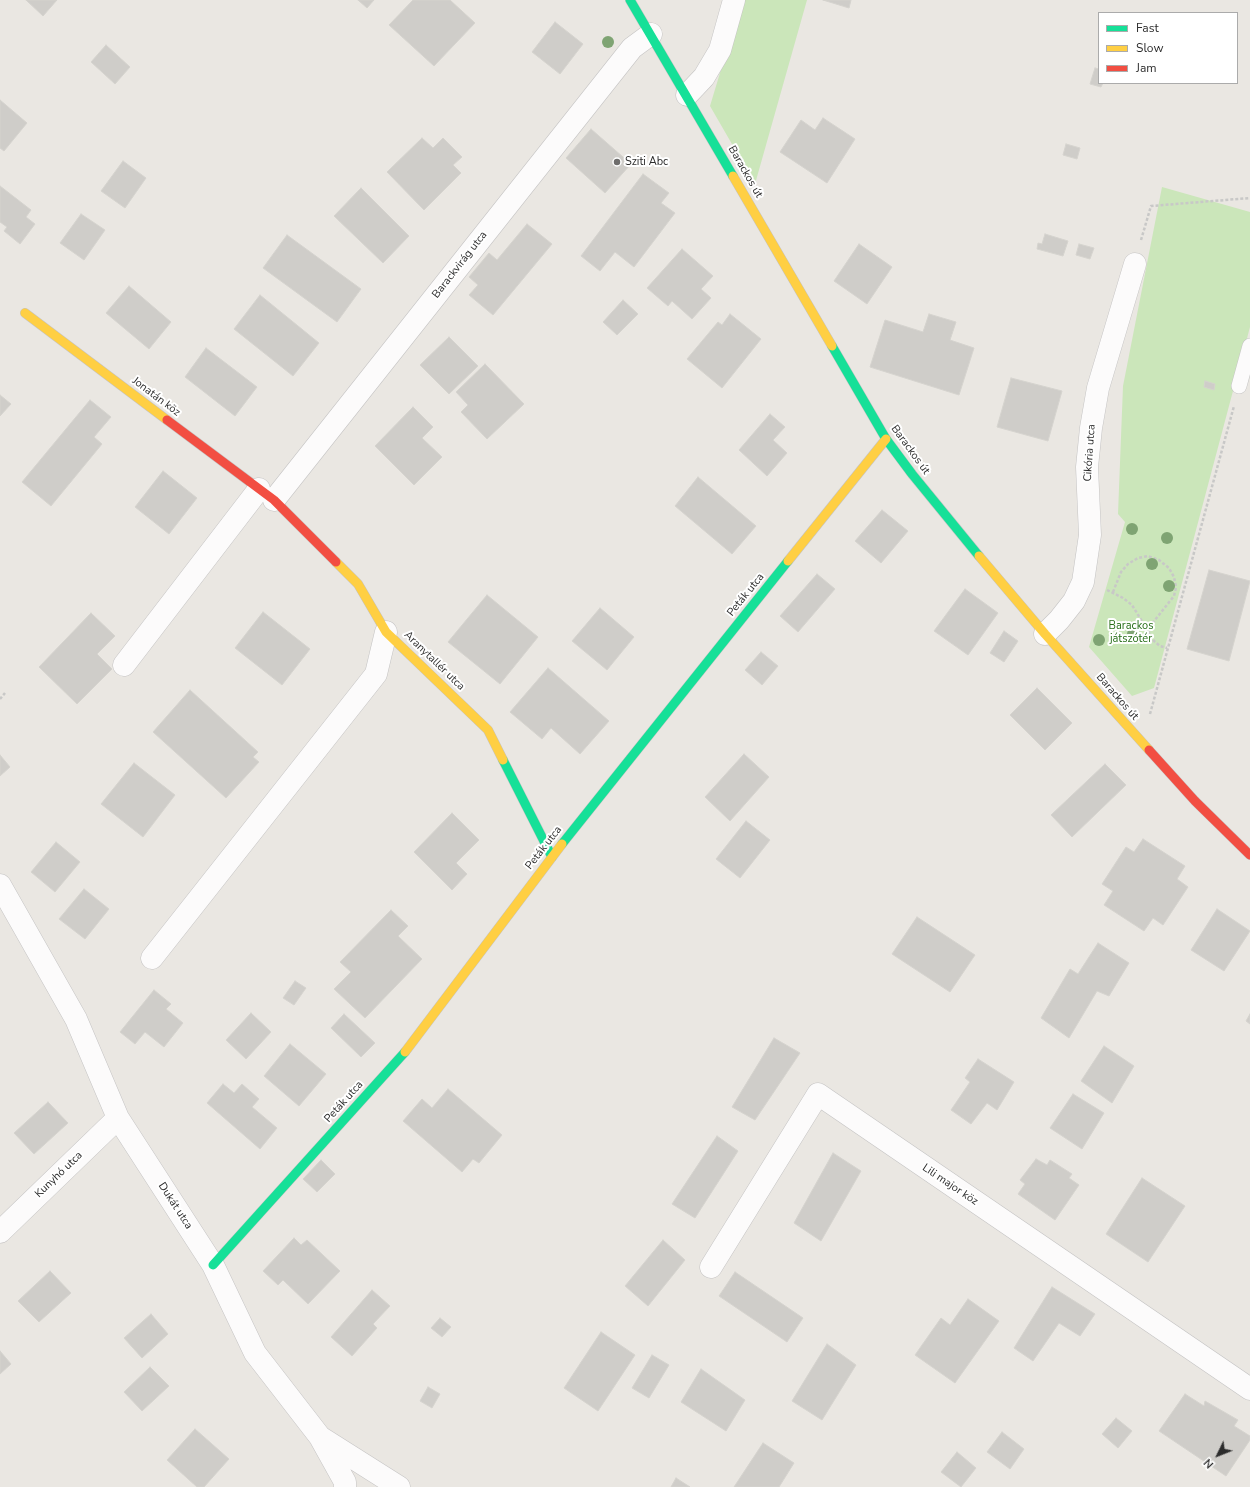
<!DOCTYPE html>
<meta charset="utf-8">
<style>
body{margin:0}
#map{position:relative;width:1250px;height:1487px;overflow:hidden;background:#eae7e2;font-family:"Nunito Sans",sans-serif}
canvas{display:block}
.legend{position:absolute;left:1098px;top:12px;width:140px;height:72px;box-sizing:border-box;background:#fff;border:1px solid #ababab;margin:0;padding:5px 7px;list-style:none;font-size:12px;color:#2c2c2c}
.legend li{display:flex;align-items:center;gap:8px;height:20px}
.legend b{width:20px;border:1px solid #ababab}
.north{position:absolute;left:1198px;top:1435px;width:40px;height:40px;-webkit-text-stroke:3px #fff;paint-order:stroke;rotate:227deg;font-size:11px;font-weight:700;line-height:16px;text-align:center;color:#2c2c2c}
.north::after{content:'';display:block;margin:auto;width:14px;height:18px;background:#2c2c2c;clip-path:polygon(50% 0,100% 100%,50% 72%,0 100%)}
</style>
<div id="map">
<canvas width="1250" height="1487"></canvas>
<ul class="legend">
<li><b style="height:5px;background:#16e098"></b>Fast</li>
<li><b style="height:5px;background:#ffcf43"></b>Slow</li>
<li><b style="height:5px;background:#f24e42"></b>Jam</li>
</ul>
<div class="north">N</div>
</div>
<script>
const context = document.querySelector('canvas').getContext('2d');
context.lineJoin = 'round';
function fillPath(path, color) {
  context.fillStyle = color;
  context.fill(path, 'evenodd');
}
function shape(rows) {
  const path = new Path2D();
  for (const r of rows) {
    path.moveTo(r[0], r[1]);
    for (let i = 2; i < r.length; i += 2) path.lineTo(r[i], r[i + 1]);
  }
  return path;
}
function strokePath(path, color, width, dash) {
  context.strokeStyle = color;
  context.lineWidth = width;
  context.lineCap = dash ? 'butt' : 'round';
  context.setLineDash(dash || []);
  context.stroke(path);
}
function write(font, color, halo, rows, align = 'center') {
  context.font = font + ' "Nunito Sans",sans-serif';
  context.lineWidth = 4;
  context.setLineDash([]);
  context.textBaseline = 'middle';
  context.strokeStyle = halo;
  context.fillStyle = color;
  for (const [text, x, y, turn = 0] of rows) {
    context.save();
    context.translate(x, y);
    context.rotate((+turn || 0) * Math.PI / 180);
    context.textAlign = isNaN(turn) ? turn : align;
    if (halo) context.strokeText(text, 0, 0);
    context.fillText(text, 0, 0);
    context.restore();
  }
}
fillPath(shape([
 [742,0,807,0,755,184,710,106],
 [1162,187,1250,212,1250,327,1154,688,1132,696,1089,647,1125,522,1118,514,1123,386]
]), '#cbe6ba');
const building = shape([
 [26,0,57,0,43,16,26,0],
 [358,0,374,0,367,8,358,0],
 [413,0,450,0,475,23,434,66,389,25,413,0],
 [823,0,851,0,849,8,823,0],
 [555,22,583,44,560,74,532,52,555,22],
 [106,45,130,67,115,84,91,62,106,45],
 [1095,68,1099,69,1099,83,1103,83,1101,87,1090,84,1095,68],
 [0,100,27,123,4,151,0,148,0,100],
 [823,118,855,139,827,183,780,152,801,120,815,130,823,118],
 [591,129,631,164,605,193,566,158,591,129],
 [422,138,433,148,443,138,462,157,453,165,461,173,424,210,387,172,422,138],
 [1066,144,1080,148,1077,159,1063,155,1066,144],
 [123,161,146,178,125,208,101,191,123,161],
 [643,174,669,193,661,203,675,213,634,267,615,252,600,271,581,256,643,174],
 [0,186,31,210,26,217,35,224,20,244,4,231,7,227,0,222,0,186],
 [361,188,409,236,383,263,334,216,361,188],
 [81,214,105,230,84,260,60,243,81,214],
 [527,224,552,244,493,315,469,295,478,285,469,277,489,253,497,260,527,224],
 [1045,234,1068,241,1063,256,1037,249,1038,243,1042,244,1045,234],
 [287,235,361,289,337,322,263,268,287,235],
 [859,244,892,267,867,304,834,281,859,244],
 [1079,244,1094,248,1090,259,1076,255,1079,244],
 [682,249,713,276,701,289,711,298,692,319,672,301,668,306,647,288,682,249],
 [129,286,171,322,149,349,106,313,129,286],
 [260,295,319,343,293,376,234,329,260,295],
 [623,300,638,314,617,335,603,322,623,300],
 [730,314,761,339,722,388,687,359,718,322,722,325,730,314],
 [929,314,956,322,950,340,974,348,959,395,870,367,885,320,923,332,929,314],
 [449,337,478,366,449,394,420,365,449,337],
 [206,348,257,387,235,416,185,377,206,348],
 [485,364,524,404,487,439,461,412,468,405,456,392,485,364],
 [1011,378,1062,391,1048,441,997,427,1011,378],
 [1205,381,1215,384,1214,390,1204,387,1205,381],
 [0,395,11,404,0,416,0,395],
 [90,400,111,417,94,437,102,444,51,506,22,482,90,400],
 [413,407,433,427,422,438,442,457,414,485,375,446,413,407],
 [770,414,785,427,773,440,787,453,767,476,739,450,770,414],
 [163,471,197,498,169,534,135,507,163,471],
 [698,477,756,526,732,554,675,506,698,477],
 [882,510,908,531,881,563,855,541,882,510],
 [1209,570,1250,581,1229,661,1187,649,1209,570],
 [817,574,835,589,798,632,780,616,817,574],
 [965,589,998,613,968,655,934,631,965,589],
 [487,595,538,637,500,684,448,642,487,595],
 [600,608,634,637,607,670,572,641,600,608],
 [263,612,310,649,282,685,235,648,263,612],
 [91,613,115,636,97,654,112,669,77,704,39,667,91,613],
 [1004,631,1018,641,1004,662,990,653,1004,631],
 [761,652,778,666,762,685,745,670,761,652],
 [548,668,609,721,580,754,551,728,542,739,510,712,548,668],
 [1037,688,1072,723,1045,750,1010,715,1037,688],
 [190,690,258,752,253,757,259,762,226,798,153,732,190,690],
 [744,754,769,777,730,821,705,797,744,754],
 [0,755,10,767,0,776,0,755],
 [134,763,175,795,143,837,101,804,134,763],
 [1105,764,1126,785,1072,837,1051,815,1105,764],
 [452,813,479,840,456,863,467,874,452,890,414,852,452,813],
 [746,821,770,840,740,878,716,859,746,821],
 [1143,839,1185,866,1177,879,1188,887,1163,925,1153,918,1144,931,1104,905,1113,891,1102,884,1126,847,1134,852,1143,839],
 [56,842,80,862,55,892,31,872,56,842],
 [84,889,109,909,85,939,59,919,84,889],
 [1217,909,1250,931,1224,971,1191,950,1217,909],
 [391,910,408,926,398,936,422,959,365,1018,334,989,351,972,340,962,391,910],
 [917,917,975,955,950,992,892,954,917,917],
 [1098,943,1129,963,1109,996,1097,991,1069,1038,1041,1018,1070,969,1078,974,1098,943],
 [295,981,306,988,294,1005,283,998,295,981],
 [154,990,171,1004,166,1009,183,1023,164,1047,145,1032,135,1044,120,1032,154,990],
 [251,1013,271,1032,246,1059,226,1040,251,1013],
 [344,1014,375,1043,361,1057,331,1028,344,1014],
 [1250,1014,1250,1024,1246,1021,1250,1014],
 [774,1038,800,1053,755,1120,732,1107,774,1038],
 [290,1044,326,1074,299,1106,264,1076,290,1044],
 [1104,1046,1134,1066,1112,1103,1081,1081,1104,1046],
 [978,1059,1014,1082,997,1110,987,1103,971,1124,951,1110,970,1082,965,1078,978,1059],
 [223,1084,234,1093,242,1084,259,1099,252,1107,277,1128,260,1149,207,1103,223,1084],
 [448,1089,502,1135,479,1163,473,1159,462,1172,403,1121,422,1099,432,1108,448,1089],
 [1073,1094,1104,1113,1082,1149,1050,1128,1073,1094],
 [48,1102,68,1123,34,1154,14,1133,48,1102],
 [717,1136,738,1151,695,1218,672,1204,717,1136],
 [833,1153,861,1171,821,1241,794,1223,833,1153],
 [1036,1159,1047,1165,1050,1160,1072,1174,1069,1178,1079,1185,1055,1220,1018,1194,1025,1184,1020,1180,1036,1159],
 [321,1160,335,1174,317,1192,303,1179,321,1160],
 [1142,1178,1185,1206,1148,1262,1106,1234,1142,1178],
 [294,1238,301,1245,307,1240,340,1271,308,1304,283,1280,278,1285,263,1271,294,1238],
 [663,1240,685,1260,648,1306,625,1286,663,1240],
 [50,1271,71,1293,39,1322,18,1301,50,1271],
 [735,1272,803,1318,787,1342,719,1296,735,1272],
 [1052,1287,1095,1314,1080,1336,1059,1323,1033,1361,1014,1348,1052,1287],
 [372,1290,390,1306,373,1324,377,1328,352,1356,331,1337,372,1290],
 [968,1299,999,1321,955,1383,915,1355,941,1318,950,1325,968,1299],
 [151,1314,168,1334,142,1358,124,1338,151,1314],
 [440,1318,451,1327,442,1337,431,1328,440,1318],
 [601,1332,635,1355,598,1411,564,1388,601,1332],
 [827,1344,856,1365,822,1420,792,1401,827,1344],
 [0,1351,11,1364,0,1374,0,1351],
 [652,1355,669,1365,649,1398,632,1388,652,1355],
 [150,1367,169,1386,142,1411,124,1392,150,1367],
 [701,1369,745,1400,726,1431,681,1402,701,1369],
 [428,1387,440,1394,432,1408,420,1401,428,1387],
 [1185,1394,1204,1406,1205,1401,1238,1420,1234,1426,1250,1436,1250,1440,1226,1476,1159,1431,1185,1394],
 [1116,1418,1132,1431,1118,1448,1102,1434,1116,1418],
 [195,1429,229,1459,204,1487,197,1487,167,1460,195,1429],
 [1002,1432,1024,1449,1010,1469,987,1452,1002,1432],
 [763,1443,794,1463,779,1487,734,1487,763,1443],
 [957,1452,976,1468,961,1487,941,1472,957,1452],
 [676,1478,690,1487,671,1487,676,1478]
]);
fillPath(building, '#cfcdc9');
strokePath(building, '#d5d3ce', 1);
const lane = shape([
 [1239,386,1250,346]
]);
const street = shape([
 [687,95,704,77,720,50,734,0],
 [274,500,632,48,651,34],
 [1045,634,1059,620,1074,601,1083,582,1090,535,1087,467,1091,428,1098,388,1135,264],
 [124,665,259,489],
 [0,885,76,1019,118,1118,213,1265,255,1353,320,1437,399,1487],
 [152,958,376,674,386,632],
 [0,1232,118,1118],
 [711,1267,818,1094,1250,1389],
 [321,1439,345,1482,345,1487]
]);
const fast = shape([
 [630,0,733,176],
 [832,346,886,439,912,474,979,556],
 [503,760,552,857],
 [562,844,788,561],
 [213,1265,405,1052]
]);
const slow = shape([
 [733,176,832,346],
 [25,313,167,420],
 [979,556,1045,634,1149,750],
 [788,561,886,439],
 [336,562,358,584,386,632,488,730,503,760],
 [405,1052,562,844]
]);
const jam = shape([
 [167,420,274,500,336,562],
 [1149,750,1195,801,1250,855]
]);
strokePath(lane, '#c4c3c3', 16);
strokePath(street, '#c4c3c3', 23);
strokePath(fast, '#c4c3c3', 10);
strokePath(slow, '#c4c3c3', 10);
strokePath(jam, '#c4c3c3', 10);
strokePath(shape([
 [1141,240,1151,206,1250,198],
 [1107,590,1123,598,1132,605,1154,641,1160,646,1167,648],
 [1113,592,1121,572,1128,564,1138,558,1148,556,1159,560,1169,568,1174,577,1176,587,1174,596,1147,630],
 [0,699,5,693],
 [1150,714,1234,406]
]), '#c8c8c7', 2.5, [3, 2]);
strokePath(lane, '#fcfbfb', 15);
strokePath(street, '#fcfbfb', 22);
strokePath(fast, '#16e098', 9);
strokePath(slow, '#ffcf43', 9);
strokePath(jam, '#f24e42', 9);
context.fillStyle = '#7fa473';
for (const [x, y] of [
 [608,42],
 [1132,529],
 [1167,538],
 [1152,564],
 [1169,586],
 [1133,634],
 [1099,640]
]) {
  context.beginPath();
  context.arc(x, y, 6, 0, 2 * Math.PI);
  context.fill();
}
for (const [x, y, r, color] of [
 [617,162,4,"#6e6d6c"]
]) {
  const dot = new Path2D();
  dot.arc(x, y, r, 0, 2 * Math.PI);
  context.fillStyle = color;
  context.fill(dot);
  strokePath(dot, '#fff', 1.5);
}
write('11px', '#2c2c2c', '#fff', [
 ["Sziti Abc",625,162]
], 'left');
write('11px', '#2c2c2c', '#fff', [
 ["Barackos út",745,172,60],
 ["Barackvirág utca",460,265,-52],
 ["Jonatán köz",156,397,37],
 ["Barackos út",910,450,54],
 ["Cikória utca",1090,453,-86],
 ["Peták utca",746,595,-51],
 ["Aranytallér utca",434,661,44],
 ["Barackos út",1117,697,49],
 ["Peták utca",544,848,-52],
 ["Peták utca",344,1102,-48],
 ["Kunyhó utca",59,1175,-44],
 ["Lili major köz",950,1185,34],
 ["Dukát utca",175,1206,57]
]);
write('11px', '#276e18', '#fff', [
 ["Barackos",1131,626],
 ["játszótér",1131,639]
]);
</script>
